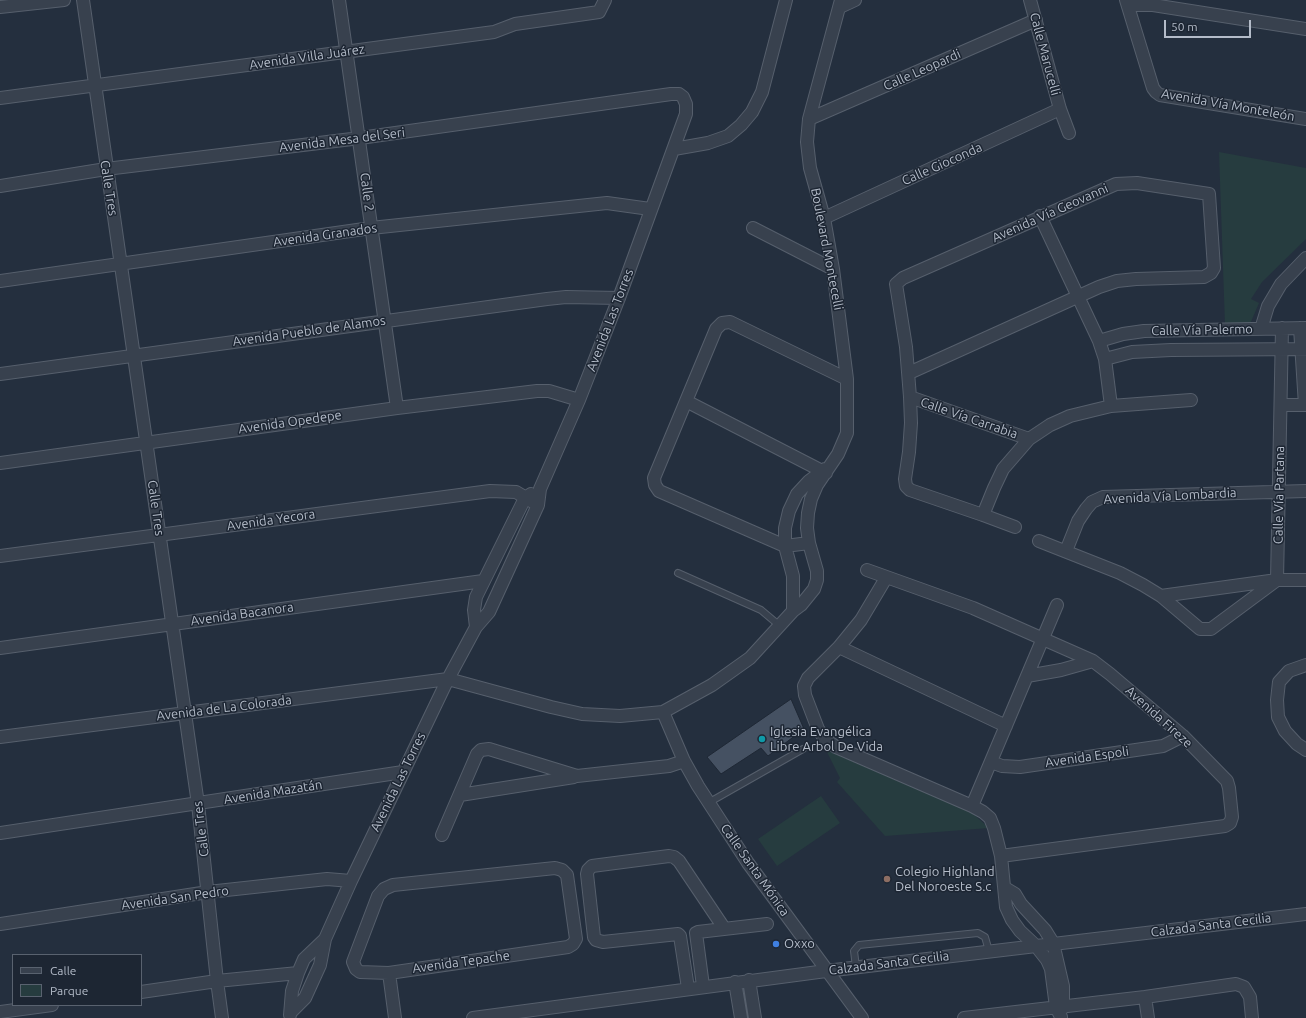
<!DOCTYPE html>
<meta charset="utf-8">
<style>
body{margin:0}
#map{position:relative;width:1306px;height:1018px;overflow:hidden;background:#242f3e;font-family:Ubuntu,sans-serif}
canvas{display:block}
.legend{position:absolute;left:12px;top:954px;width:130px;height:52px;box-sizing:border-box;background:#1d2633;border:1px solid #59626f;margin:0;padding:5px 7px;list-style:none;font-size:12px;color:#b4bcc9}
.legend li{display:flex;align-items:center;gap:8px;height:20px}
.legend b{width:20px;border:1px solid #59626f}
.scale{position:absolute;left:1164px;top:20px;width:87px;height:18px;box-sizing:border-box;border:2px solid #b4bcc9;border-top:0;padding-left:5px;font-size:12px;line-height:14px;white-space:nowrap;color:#b4bcc9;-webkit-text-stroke:3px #1d2633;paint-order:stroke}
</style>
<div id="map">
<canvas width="1306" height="1018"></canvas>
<ul class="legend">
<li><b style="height:5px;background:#38414e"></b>Calle</li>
<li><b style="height:11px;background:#263c3f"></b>Parque</li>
</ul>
<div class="scale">50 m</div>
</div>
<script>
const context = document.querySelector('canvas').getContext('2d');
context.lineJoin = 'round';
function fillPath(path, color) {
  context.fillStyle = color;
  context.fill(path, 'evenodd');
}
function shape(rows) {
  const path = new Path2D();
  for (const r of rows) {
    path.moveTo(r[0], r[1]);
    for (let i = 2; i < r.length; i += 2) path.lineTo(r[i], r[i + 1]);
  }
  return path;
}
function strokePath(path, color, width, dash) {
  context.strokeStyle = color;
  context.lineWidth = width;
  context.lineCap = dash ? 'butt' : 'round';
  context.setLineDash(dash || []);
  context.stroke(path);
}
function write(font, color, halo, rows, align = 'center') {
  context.font = font + ' Ubuntu,sans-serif';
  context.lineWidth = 3;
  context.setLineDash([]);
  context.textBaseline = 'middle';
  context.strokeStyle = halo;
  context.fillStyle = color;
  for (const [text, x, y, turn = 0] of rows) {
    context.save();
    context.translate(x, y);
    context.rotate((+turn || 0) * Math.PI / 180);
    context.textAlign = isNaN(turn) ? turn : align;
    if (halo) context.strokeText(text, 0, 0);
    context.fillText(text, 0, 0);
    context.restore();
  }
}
fillPath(shape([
 [1219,152,1306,168,1306,239,1262,282,1251,299,1259,303,1250,324,1225,325],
 [826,750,971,812,989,828,885,836,837,782,840,778],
 [821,796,840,823,777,866,758,839]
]), '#263c3f');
const building = shape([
 [791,699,804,729,768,756,761,748,721,774,707,757,791,699]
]);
fillPath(building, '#455162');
strokePath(building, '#1f2835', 1);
const service = shape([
 [678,573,761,610,780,626],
 [708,803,803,749],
 [856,967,854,951,859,945,978,933,985,937,989,951]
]);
const minor = shape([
 [83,0,198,804,217,981,222,1018],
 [339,0,397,408],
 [1030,0,1060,109,1069,133],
 [1126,0,1153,88,1156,92,1160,95,1306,119],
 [1128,5,1153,5,1306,29],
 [0,7,64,0],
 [840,7,855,0],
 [0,98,494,32,515,24,599,12,605,0],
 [809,119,1036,20],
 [674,149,708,143,728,136,741,125,752,112,762,92,786,0],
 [0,186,106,169,360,138,671,94,679,94,683,97,686,104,686,114,619,298,579,400,540,489,538,505,489,612,476,627,448,679,351,881,325,939,320,965,305,998,292,1011],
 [1040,216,1099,341,1105,359,1111,406],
 [824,218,1060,109],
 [753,228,833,269],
 [0,281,371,228,456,219,607,203,650,209],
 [1300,328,1305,405],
 [1261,329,1268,306,1281,284,1306,258],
 [1099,341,1123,334,1144,331,1306,328],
 [1105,359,1132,352,1171,350,1306,349],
 [909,373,1099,287,1117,281,1136,279,1204,277,1211,273,1214,268,1209,194,1137,183,1116,184,903,278,896,284,906,347,910,397,911,423,909,452,905,479,906,486,910,490,983,515,1015,527],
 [0,374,547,299,566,297,619,298],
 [910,397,1029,439],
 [686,401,826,473],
 [1281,405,1306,405],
 [0,463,397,408,537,391,549,391,579,400],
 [983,515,994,488,1003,469,1029,439,1050,425,1070,416,1111,406,1191,400],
 [1039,541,1120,573,1143,585,1161,596,1200,629,1211,629,1277,580,1282,328],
 [809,543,785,546,659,491,655,485,654,478,716,329,722,323,730,322,847,379],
 [1066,551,1078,521,1086,509,1092,502,1103,497,1306,491],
 [0,556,490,491,516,492,538,505],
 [867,570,973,608,1093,661,1110,674,1183,736,1227,781,1229,788,1232,817,1230,823,1225,826,1001,856],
 [886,578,861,620,839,647,808,678,804,686,805,695,818,729,825,739,836,747,972,806,983,812,990,818,994,828,1001,856,1006,907,1012,920,1020,931,1036,946,1047,960,1051,969,1056,1007,1061,1017],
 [1161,596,1277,580,1306,580],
 [793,611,793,576,785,546,785,528,789,511,797,494,809,481,825,469],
 [476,627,474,610,476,597,525,498,531,494],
 [839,647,1006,726],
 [0,648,483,581],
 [1306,665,1289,671,1279,682,1277,700,1278,717,1285,731,1297,744,1306,750],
 [1027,676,1061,670,1093,661],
 [663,712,684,761,698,786,748,863,862,1018],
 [0,737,448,679,551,707,582,714,620,716,663,712,712,685,750,658,793,611,801,605,814,589,817,580,817,571,809,543,807,528,808,513,811,499,817,485,838,454,847,433,847,379,833,269,824,218,810,168,807,142,809,119,841,0],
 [991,762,1002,766,1020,767,1163,746,1183,736],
 [460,795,574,777],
 [972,806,1057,605],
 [0,833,403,772],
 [442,835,477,754,481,750,489,749,577,776,669,766,684,761],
 [555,868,562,870,567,875,576,939,573,944,568,947,389,973,360,972,356,969,353,962,378,896,384,889,393,885,555,868],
 [1005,888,1015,894,1021,904,1045,930,1053,943,1063,986,1063,1008],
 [0,924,208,892,327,879,351,881],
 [389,973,395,1018],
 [749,980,755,1018],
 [735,982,741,1018],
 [703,986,696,933,698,932,767,924],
 [688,988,680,936,678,934,603,942,596,940,594,937,587,874,588,870,592,866,669,856,674,857,679,861,724,928],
 [141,992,217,981,298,973],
 [1145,997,1148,1018],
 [0,1012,52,1005],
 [290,1015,292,991,298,973,304,959,325,939],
 [473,1018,826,971,1306,914],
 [964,1018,1145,997,1236,984,1244,987,1250,997,1252,1018]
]);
strokePath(service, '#565f6c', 8);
strokePath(minor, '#565f6c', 14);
strokePath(service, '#38414e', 6);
strokePath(minor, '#38414e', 12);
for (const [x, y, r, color] of [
 [762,739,4,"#0f9aa8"],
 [887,879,4,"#8d6e63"],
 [776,944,4,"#3f7fe0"]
]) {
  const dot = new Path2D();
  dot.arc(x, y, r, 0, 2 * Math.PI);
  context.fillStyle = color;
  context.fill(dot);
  strokePath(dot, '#1d2633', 1.5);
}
write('13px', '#b4bcc9', '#1d2633', [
 ["Calle Marucelli",1045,54,75],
 ["Avenida Villa Juárez",307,57,-8],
 ["Calle Leopardi",922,70,-24],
 ["Avenida Vía Monteleón",1228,105,10],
 ["Avenida Mesa del Seri",342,140,-7],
 ["Calle Gioconda",942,164,-24],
 ["Calle Tres",109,188,81],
 ["Calle 2",367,192,83],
 ["Avenida Vía Geovanni",1050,213,-24],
 ["Avenida Granados",325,235,-8],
 ["Boulevard Montecelli",827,249,79],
 ["Avenida Las Torres",610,320,-69],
 ["Calle Vía Palermo",1202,330,-1],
 ["Avenida Pueblo de Alamos",309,331,-8],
 ["Calle Vía Carrabia",969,418,19],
 ["Avenida Opedepe",290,422,-8],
 ["Calle Vía Partana",1279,495,-89],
 ["Avenida Vía Lombardia",1170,496,-3],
 ["Calle Tres",156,508,82],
 ["Avenida Yecora",271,520,-8],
 ["Avenida Bacanora",242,614,-8],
 ["Avenida de La Colorada",224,708,-7],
 ["Avenida Fireze",1159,717,42],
 ["Avenida Espoli",1087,757,-8],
 ["Avenida Las Torres",398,782,-64],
 ["Avenida Mazatán",273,792,-9],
 ["Calle Tres",201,829,-97],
 ["Calle Santa Mónica",755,870,55],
 ["Avenida San Pedro",175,898,-8],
 ["Calzada Santa Cecilia",1211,925,-7],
 ["Avenida Tepache",461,962,-8],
 ["Calzada Santa Cecilia",889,963,-7]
]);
write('13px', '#b4bcc9', '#1d2633', [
 ["Iglesia Evangélica",770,732],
 ["Libre Arbol De Vida",770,747],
 ["Colegio Highland",895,872],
 ["Del Noroeste S.c",895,887],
 ["Oxxo",784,944]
], 'left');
</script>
